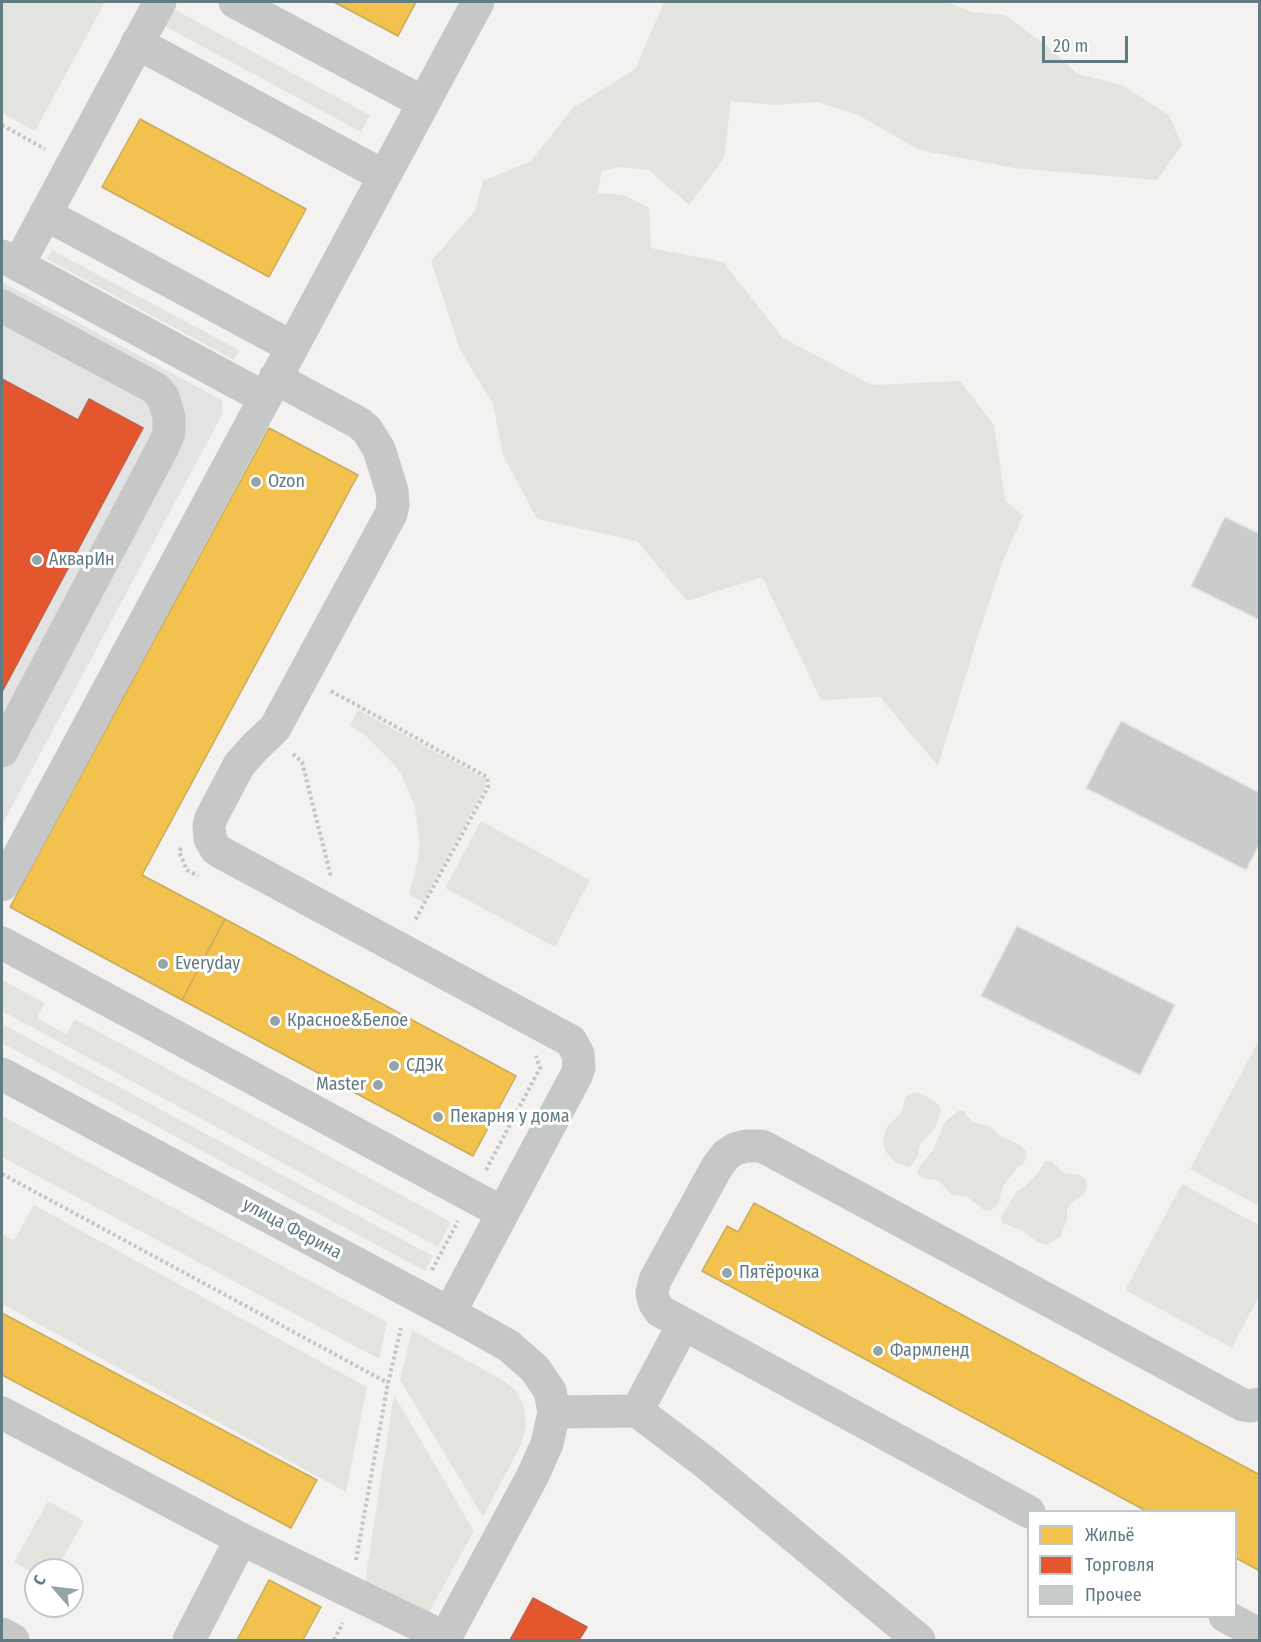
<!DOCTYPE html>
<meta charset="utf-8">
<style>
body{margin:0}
#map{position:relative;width:1261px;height:1642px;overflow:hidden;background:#f3f2f0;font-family:"Fira Sans Condensed",sans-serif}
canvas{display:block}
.frame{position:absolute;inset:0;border:3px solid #617b82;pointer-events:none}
.legend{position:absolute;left:1027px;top:1510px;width:210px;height:108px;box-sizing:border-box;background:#fff;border:2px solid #c0cacd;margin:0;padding:8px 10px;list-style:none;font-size:18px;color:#617b82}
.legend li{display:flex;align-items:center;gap:12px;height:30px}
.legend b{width:30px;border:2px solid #c0cacd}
.north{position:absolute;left:24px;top:1558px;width:60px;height:60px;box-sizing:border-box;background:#fff;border:2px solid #c0cacd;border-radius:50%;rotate:298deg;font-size:16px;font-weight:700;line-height:24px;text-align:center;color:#617b82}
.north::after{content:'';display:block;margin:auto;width:21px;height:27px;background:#94a5a8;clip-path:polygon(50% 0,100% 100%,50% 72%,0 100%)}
.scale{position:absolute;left:1042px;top:36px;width:86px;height:27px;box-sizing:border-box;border:3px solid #617b82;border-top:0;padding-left:8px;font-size:18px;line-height:21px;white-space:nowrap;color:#617b82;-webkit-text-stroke:4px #fff;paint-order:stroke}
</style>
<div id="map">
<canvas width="1261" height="1642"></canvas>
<div class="frame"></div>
<ul class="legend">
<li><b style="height:16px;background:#f2c14e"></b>Жильё</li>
<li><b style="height:16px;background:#e4572e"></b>Торговля</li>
<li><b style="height:16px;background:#cacccc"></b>Прочее</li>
</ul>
<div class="north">С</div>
<div class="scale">20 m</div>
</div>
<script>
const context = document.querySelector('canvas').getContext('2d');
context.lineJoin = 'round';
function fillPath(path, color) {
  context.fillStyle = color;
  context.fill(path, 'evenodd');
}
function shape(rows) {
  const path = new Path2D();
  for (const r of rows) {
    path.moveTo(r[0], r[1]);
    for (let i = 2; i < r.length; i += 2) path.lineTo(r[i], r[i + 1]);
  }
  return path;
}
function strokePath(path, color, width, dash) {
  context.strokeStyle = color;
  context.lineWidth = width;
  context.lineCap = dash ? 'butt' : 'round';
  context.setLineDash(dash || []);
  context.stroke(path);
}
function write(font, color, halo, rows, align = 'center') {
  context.font = font + ' "Fira Sans Condensed",sans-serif';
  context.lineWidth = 6;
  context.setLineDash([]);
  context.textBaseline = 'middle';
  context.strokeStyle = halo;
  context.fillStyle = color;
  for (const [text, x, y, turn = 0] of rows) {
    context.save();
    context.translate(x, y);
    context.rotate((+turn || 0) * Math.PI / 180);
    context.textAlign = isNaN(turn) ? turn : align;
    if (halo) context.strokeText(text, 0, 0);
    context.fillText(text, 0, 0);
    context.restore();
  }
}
fillPath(shape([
 [2,282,222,400,222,415,2,825]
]), '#e3e3e3');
fillPath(shape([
 [2,2,105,2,35,131,2,113],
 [664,2,946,2,972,12,1005,15,1047,46,1078,74,1122,85,1169,115,1182,145,1157,180,1014,168,919,150,858,115,817,102,776,105,731,101,724,158,689,205,649,170,619,167,602,171,597,193,624,195,649,208,651,248,723,262,783,338,872,385,960,381,994,425,1005,500,1023,516,1003,561,978,636,938,766,880,697,821,700,762,577,687,601,637,541,537,519,503,455,493,404,460,350,431,261,475,211,483,181,531,161,573,108,635,69],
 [168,6,370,115,361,132,159,23],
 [52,250,239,350,234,360,47,259],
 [358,710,484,778,486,786,423,902,409,894,418,860,420,842,415,807,401,774,390,760,365,735,350,726],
 [481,821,590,880,555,947,445,888],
 [2,980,45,1003,37,1018,66,1034,75,1019,451,1222,438,1247,2,1011],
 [2,1024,433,1256,425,1271,2,1043],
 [1259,1040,1259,1206,1190,1169],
 [914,1092,922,1094,934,1101,939,1105,941,1112,935,1128,920,1145,918,1156,911,1166,907,1167,896,1163,885,1151,883,1139,887,1127,902,1112,905,1097],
 [958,1111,963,1111,973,1122,990,1126,1000,1136,1020,1145,1026,1151,1027,1155,1024,1163,1018,1167,1003,1186,998,1203,991,1211,984,1210,967,1197,952,1195,940,1182,934,1179,925,1179,917,1174,920,1166,933,1150,945,1122],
 [2,1116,387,1322,379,1359,2,1157],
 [1045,1161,1052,1162,1064,1173,1080,1175,1086,1180,1087,1186,1084,1194,1071,1203,1067,1210,1067,1219,1061,1236,1049,1244,1045,1245,1037,1242,1024,1231,1002,1223,1001,1217,1016,1192,1024,1187,1038,1173],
 [1182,1184,1259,1225,1259,1296,1232,1348,1125,1290],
 [34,1205,367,1387,346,1492,2,1304,2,1234,14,1240],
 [412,1330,504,1381,516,1391,524,1407,526,1425,521,1445,483,1517,400,1380],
 [394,1395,474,1531,427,1616,365,1582],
 [48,1501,84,1521,56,1570,36,1570,36,1575,14,1562]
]), '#e2e4dd');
const homes = shape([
 [334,2,416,2,398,36,334,2],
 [140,119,306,209,269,277,102,187,140,119],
 [269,428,358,475,142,875,225,919,182,1000,10,907,269,428],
 [225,919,516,1076,473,1156,182,1000,225,919],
 [754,1203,1260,1475,1260,1571,1236,1558,1236,1512,1148,1512,702,1271,727,1226,738,1232,754,1203],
 [2,1313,317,1480,291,1528,2,1375,2,1313],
 [269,1580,321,1607,303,1640,237,1640,269,1580]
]);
fillPath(homes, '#f2c14e');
strokePath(homes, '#c6ac5e', 1.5);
const shops = shape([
 [2,379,78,420,89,399,143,428,2,692,2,379],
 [533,1598,587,1627,579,1640,510,1640,533,1598]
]);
fillPath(shops, '#e4572e');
strokePath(shops, '#bd6247', 1.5);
const building = shape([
 [1225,517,1260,534,1260,620,1191,586,1225,517],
 [1121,721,1260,793,1260,843,1246,870,1086,788,1121,721],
 [1017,926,1175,1005,1140,1075,981,996,1017,926]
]);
fillPath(building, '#cacccc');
strokePath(building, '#e2e2e0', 1.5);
strokePath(shape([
 [2,125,45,149],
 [331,691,487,777,488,787,414,922],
 [293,754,302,762,331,877],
 [181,848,179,852,187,870,198,876],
 [486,1170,540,1068,536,1056],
 [2,1174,388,1383],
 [432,1270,458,1221],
 [356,1560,388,1383,401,1328],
 [334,1640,343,1623]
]), '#c3c5c6', 4, [3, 3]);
strokePath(shape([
 [235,2,424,103],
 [137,43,384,176],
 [45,214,292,347],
 [2,256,265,398],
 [18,265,160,2],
 [2,306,155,388,163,397,169,417,169,433,163,447,2,751],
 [275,378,359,423,367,430,379,449,392,491,393,505,391,514,275,728,254,748,239,765,211,818,209,826,210,839,216,849,222,853,571,1041,578,1054,579,1068,576,1076,450,1312],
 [2,885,14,865,478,2],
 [2,943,503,1213],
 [2,1074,468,1323,509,1346,535,1369,550,1391,554,1412,547,1444,532,1477,444,1640],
 [637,1411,683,1325],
 [554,1412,637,1411,706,1463,919,1640],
 [2,1413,241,1539,446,1638],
 [1029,1512,660,1311,654,1302,652,1293,655,1280,717,1167,726,1155,735,1149,746,1146,762,1146,1243,1405,1250,1406,1260,1404],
 [1225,1616,1260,1635],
 [2,1634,13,1640],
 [189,1640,241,1539]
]), '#c6c8c8', 33);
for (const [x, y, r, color] of [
 [256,482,6,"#94a5a8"],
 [37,560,6,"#94a5a8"],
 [163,964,6,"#94a5a8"],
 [275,1021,6,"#94a5a8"],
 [394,1066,6,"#94a5a8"],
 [378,1085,6,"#94a5a8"],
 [438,1117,6,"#94a5a8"],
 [727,1273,6,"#94a5a8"],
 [878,1351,6,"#94a5a8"]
]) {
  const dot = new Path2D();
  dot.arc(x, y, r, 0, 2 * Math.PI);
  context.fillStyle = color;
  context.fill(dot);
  strokePath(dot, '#fff', 2);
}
write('18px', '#617b82', '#fff', [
 ["Ozon",268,482],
 ["АкварИн",49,560],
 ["Everyday",175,964],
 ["Красное&Белое",287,1021],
 ["СДЭК",406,1066],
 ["Master",366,1085,"right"],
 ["Пекарня у дома",450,1117],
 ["Пятёрочка",739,1273],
 ["Фармленд",890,1351]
], 'left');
write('18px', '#617b82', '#fff', [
 ["улица Ферина",292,1229,28]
]);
</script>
